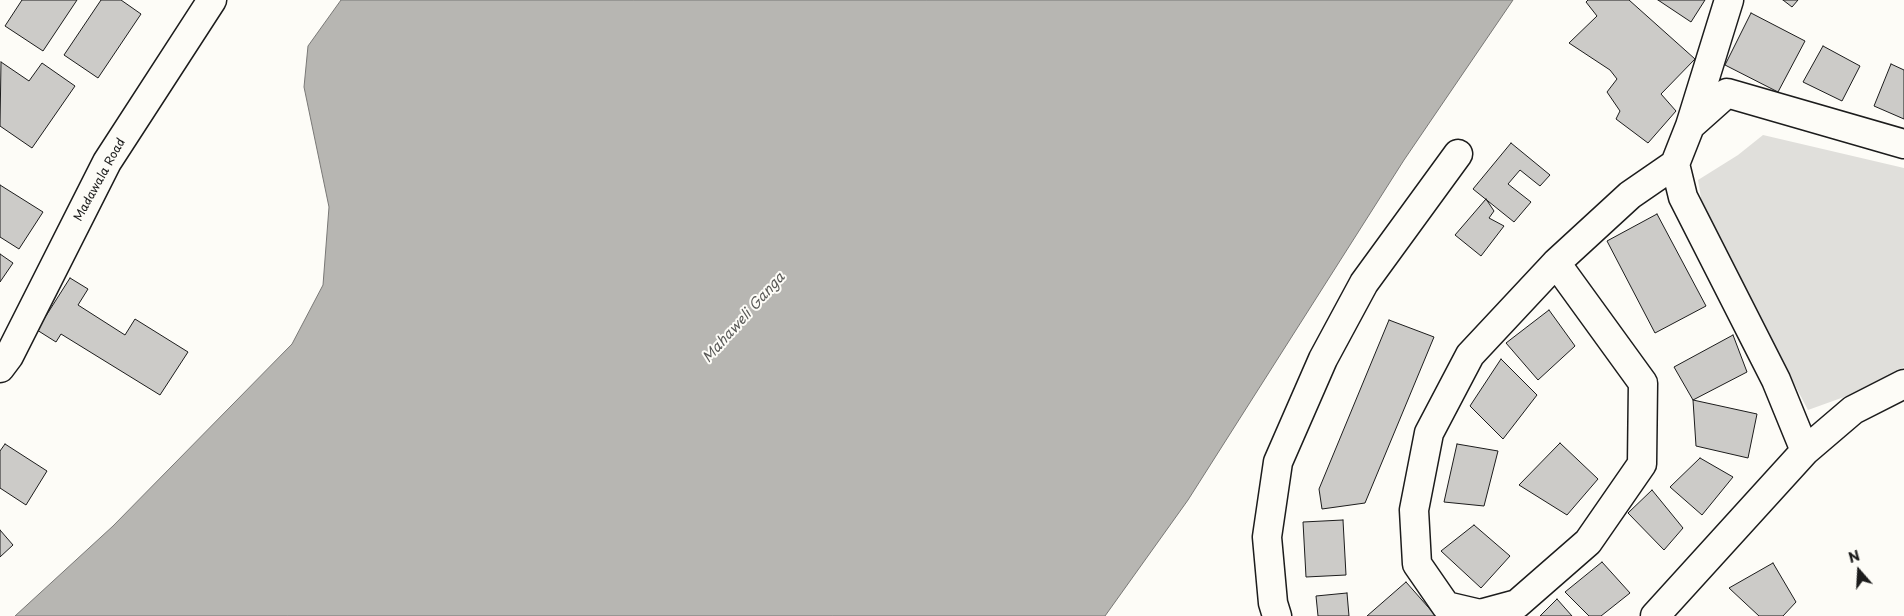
<!DOCTYPE html>
<style>
body{margin:0}
#map{position:relative;width:1904px;height:616px;overflow:hidden;background:#fdfcf7;font-family:"Playpen Sans",sans-serif}
canvas{display:block}
.north{position:absolute;left:1834px;top:546px;width:50px;height:50px;-webkit-text-stroke:4px #fdfcf7;paint-order:stroke;rotate:341deg;font-size:14px;font-weight:700;line-height:20px;text-align:center;color:#1c1c1c}
.north::after{content:'';display:block;margin:auto;width:18px;height:22px;background:#1c1c1c;clip-path:polygon(50% 0,100% 100%,50% 72%,0 100%)}
</style>
<div id="map">
<canvas width="1904" height="616"></canvas>
<div class="north">N</div>
</div>
<script>
const context = document.querySelector('canvas').getContext('2d');
context.lineJoin = 'round';
function fillPath(path, color) {
  context.fillStyle = color;
  context.fill(path, 'evenodd');
}
function shape(rows) {
  const path = new Path2D();
  for (const r of rows) {
    path.moveTo(r[0], r[1]);
    for (let i = 2; i < r.length; i += 2) path.lineTo(r[i], r[i + 1]);
  }
  return path;
}
function strokePath(path, color, width, dash) {
  context.strokeStyle = color;
  context.lineWidth = width;
  context.lineCap = dash ? 'butt' : 'round';
  context.setLineDash(dash || []);
  context.stroke(path);
}
function write(font, color, halo, rows, align = 'center') {
  context.font = font + ' "Playpen Sans",sans-serif';
  context.lineWidth = 4;
  context.setLineDash([]);
  context.textBaseline = 'middle';
  context.strokeStyle = halo;
  context.fillStyle = color;
  for (const [text, x, y, turn = 0] of rows) {
    context.save();
    context.translate(x, y);
    context.rotate((+turn || 0) * Math.PI / 180);
    context.textAlign = isNaN(turn) ? turn : align;
    if (halo) context.strokeText(text, 0, 0);
    context.fillText(text, 0, 0);
    context.restore();
  }
}
fillPath(shape([
 [1763,135,1904,168,1904,367,1869,388,1808,410,1719,241,1702,204,1698,180,1738,155]
]), '#e0dfdb');
const water = shape([
 [341,0,1513,0,1404,160,1188,500,1105,616,15,616,113,526,292,344,323,285,329,207,304,87,308,46,341,0]
]);
fillPath(water, '#b7b6b2');
strokePath(water, '#797876', 1);
const building = shape([
 [22,0,77,0,43,51,5,26,22,0],
 [101,0,121,0,141,14,98,78,64,55,101,0],
 [1588,0,1629,0,1695,59,1661,94,1676,111,1648,143,1616,119,1620,111,1607,92,1617,79,1610,70,1569,43,1597,16,1586,2,1588,0],
 [1658,0,1705,0,1691,22,1658,0],
 [1783,0,1798,0,1792,7,1783,0],
 [1751,13,1805,41,1778,92,1725,65,1751,13],
 [1823,46,1860,66,1842,101,1803,82,1823,46],
 [1,62,29,81,42,63,75,86,32,148,0,126,1,62],
 [1891,64,1904,70,1904,119,1874,106,1891,64],
 [1511,143,1550,175,1540,186,1520,170,1508,184,1531,202,1514,222,1473,189,1511,143],
 [0,185,43,212,19,249,0,237,0,185],
 [1486,199,1494,211,1489,218,1504,226,1481,256,1455,235,1486,199],
 [1657,214,1706,306,1655,333,1607,241,1657,214],
 [0,254,13,263,0,282,0,254],
 [70,278,88,289,78,305,125,335,135,319,188,352,160,395,61,334,56,342,37,330,70,278],
 [1549,310,1575,346,1538,380,1506,343,1549,310],
 [1389,320,1434,337,1365,503,1322,509,1319,489,1389,320],
 [1733,335,1747,372,1693,400,1674,367,1733,335],
 [1501,359,1537,395,1503,439,1470,406,1501,359],
 [1693,400,1757,414,1748,458,1696,446,1693,400],
 [1560,443,1598,479,1567,515,1519,485,1560,443],
 [5,444,47,471,26,505,0,488,0,451,5,444],
 [1457,444,1498,451,1484,506,1444,502,1457,444],
 [1700,458,1733,477,1702,515,1670,487,1700,458],
 [1652,490,1683,528,1664,550,1628,513,1652,490],
 [1343,520,1346,575,1306,577,1303,522,1343,520],
 [1474,525,1510,556,1481,588,1441,551,1474,525],
 [0,530,13,545,0,557,0,530],
 [1602,562,1630,593,1601,616,1589,616,1565,592,1602,562],
 [1773,563,1796,602,1783,616,1759,616,1729,588,1773,563],
 [1406,582,1436,616,1367,616,1406,582],
 [1347,593,1349,616,1318,616,1316,596,1347,593],
 [1557,599,1572,616,1540,616,1557,599]
]);
fillPath(building, '#cccbc8');
strokePath(building, '#1c1c1c', 1);
const minor = shape([
 [1729,0,1690,126,1675,164,1683,197,1776,380,1805,451],
 [1690,126,1727,93,1904,144],
 [1556,263,1643,383,1642,464,1588,542,1517,604,1480,614,1446,606,1417,564,1414,510,1429,433,1470,355,1556,263,1630,195,1675,164],
 [1277,616,1273,603,1267,537,1278,462,1323,359,1364,283,1458,154],
 [1655,616,1805,451,1853,410,1904,384]
]);
const major = shape([
 [0,368,9,356,107,162,212,0]
]);
strokePath(minor, '#1c1c1c', 31);
strokePath(major, '#1c1c1c', 31);
strokePath(minor, '#fdfcf7', 28);
strokePath(major, '#fdfcf7', 28);
write('12px', '#1c1c1c', '#fdfcf7', [
 ["Madawala Road",100,180,-61]
]);
write('italic 14px', '#5a5a58', '#fdfcf7', [
 ["Mahaweli Ganga",744,318,-48]
]);
</script>
